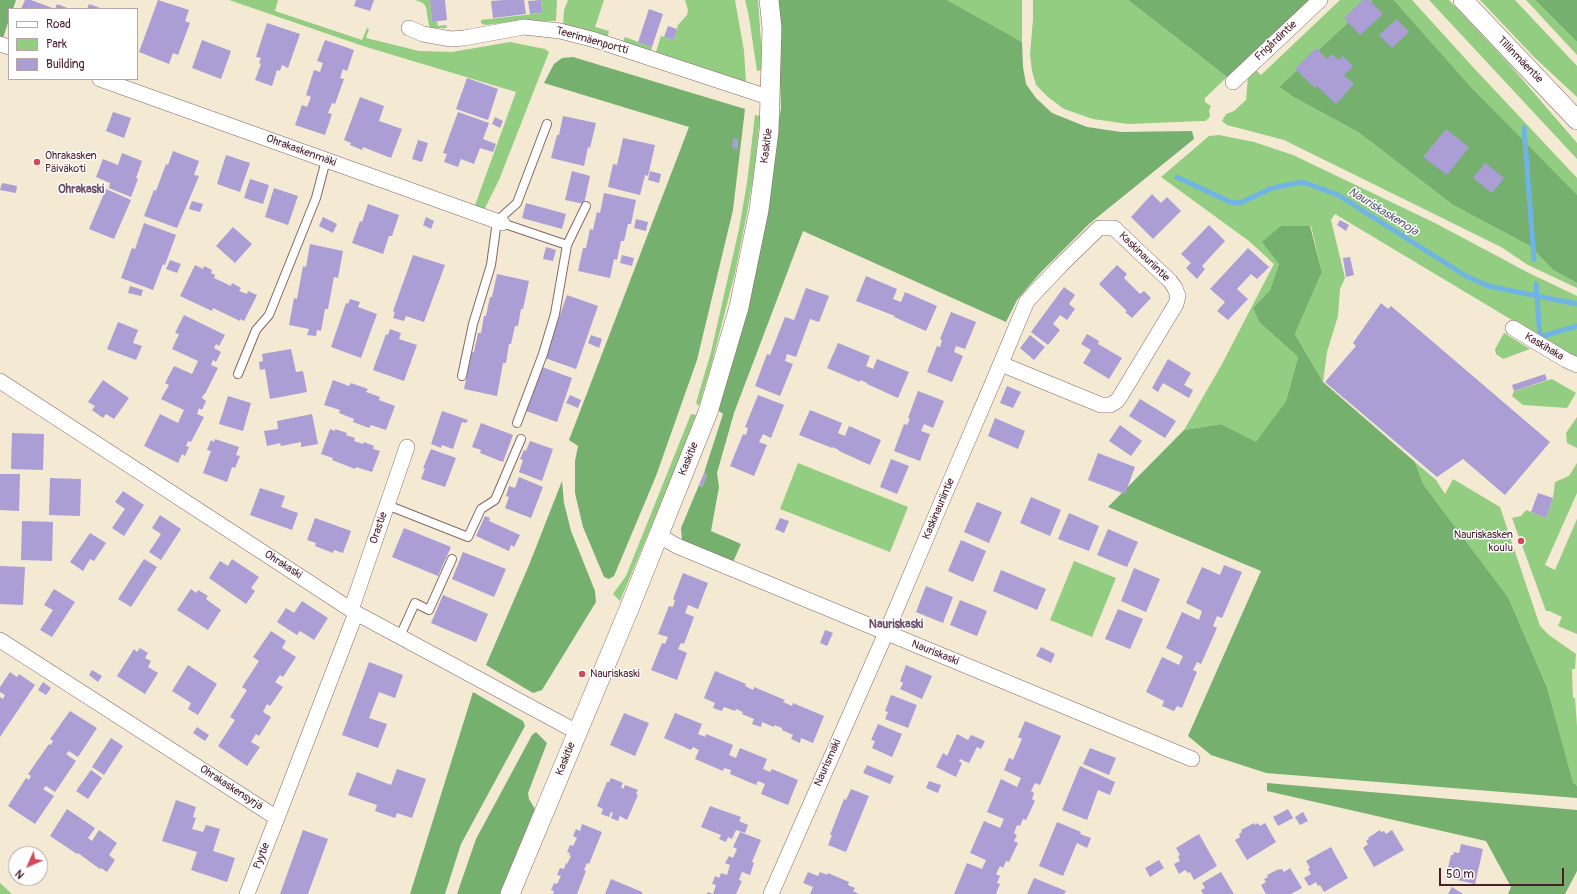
<!DOCTYPE html>
<meta charset="utf-8">
<style>
body{margin:0}
#map{position:relative;width:1577px;height:894px;overflow:hidden;background:#f4e9d3;font-family:Pangolin,sans-serif}
canvas{display:block}
.legend{position:absolute;left:8px;top:8px;width:130px;height:72px;box-sizing:border-box;background:#fff;border:1px solid #b7a5aa;margin:0;padding:5px 7px;list-style:none;font-size:12px;color:#4a1f2b}
.legend li{display:flex;align-items:center;gap:8px;height:20px}
.legend b{width:20px;border:1px solid #b7a5aa}
.north{position:absolute;left:8px;top:846px;width:40px;height:40px;box-sizing:border-box;background:#fff;border:1px solid #b7a5aa;border-radius:50%;rotate:225deg;font-size:11px;font-weight:700;line-height:16px;text-align:center;color:#4a1f2b}
.north::after{content:'';display:block;margin:auto;width:14px;height:18px;background:#d1495b;clip-path:polygon(50% 0,100% 100%,50% 72%,0 100%)}
.scale{position:absolute;left:1439px;top:868px;width:125px;height:18px;box-sizing:border-box;border:2px solid #4a1f2b;border-top:0;padding-left:5px;font-size:12px;line-height:14px;white-space:nowrap;color:#4a1f2b;-webkit-text-stroke:3px #fff;paint-order:stroke}
</style>
<div id="map">
<canvas width="1577" height="894"></canvas>
<ul class="legend">
<li><b style="height:5px;background:#fff"></b>Road</li>
<li><b style="height:11px;background:#93cd81"></b>Park</li>
<li><b style="height:11px;background:#aa9ed5"></b>Building</li>
</ul>
<div class="north">N</div>
<div class="scale">50 m</div>
</div>
<script>
const context = document.querySelector('canvas').getContext('2d');
context.lineJoin = 'round';
function fillPath(path, color) {
  context.fillStyle = color;
  context.fill(path, 'evenodd');
}
function shape(rows) {
  const path = new Path2D();
  for (const r of rows) {
    path.moveTo(r[0], r[1]);
    for (let i = 2; i < r.length; i += 2) path.lineTo(r[i], r[i + 1]);
  }
  return path;
}
function strokePath(path, color, width, dash) {
  context.strokeStyle = color;
  context.lineWidth = width;
  context.lineCap = dash ? 'butt' : 'round';
  context.setLineDash(dash || []);
  context.stroke(path);
}
function write(font, color, halo, rows, align = 'center') {
  context.font = font + ' Pangolin,sans-serif';
  context.lineWidth = 3;
  context.setLineDash([]);
  context.textBaseline = 'middle';
  context.strokeStyle = halo;
  context.fillStyle = color;
  for (const [text, x, y, turn = 0] of rows) {
    context.save();
    context.translate(x, y);
    context.rotate((+turn || 0) * Math.PI / 180);
    context.textAlign = isNaN(turn) ? turn : align;
    if (halo) context.strokeText(text, 0, 0);
    context.fillText(text, 0, 0);
    context.restore();
  }
}
fillPath(shape([
 [229,0,278,0,275,11,362,40,367,28,369,29,366,38,419,51,452,52,510,42,545,49,549,52,499,180,483,212,474,208,516,92,363,46],
 [415,0,430,0,432,22,437,21,438,26,446,25,447,28,431,28,429,26,426,7,423,3],
 [541,0,557,0,556,21,518,21,485,25,481,23,481,20,542,13],
 [568,0,604,0,595,27,609,31,607,39,563,27,564,10],
 [685,0,735,0,744,51,746,82,656,52,661,36,674,40,678,25,687,15,688,10],
 [745,0,758,0,763,70,757,71,749,17],
 [947,0,1022,0,1022,42,1007,34],
 [1033,0,1128,0,1227,77,1205,98,1205,102,1211,106,1209,111,1210,115,1209,118,1205,121,1201,121,1128,124,1093,119,1064,109,1048,97,1036,85,1032,71,1030,55,1033,19],
 [1340,0,1372,0,1279,87,1295,98,1358,132,1453,205,1530,246,1553,270,1577,283,1577,288,1528,265,1501,247,1284,140,1227,125,1222,121,1226,114,1234,111,1246,100,1248,76,1255,69,1261,75],
 [1394,0,1412,0,1472,66,1577,178,1577,196,1470,86],
 [1429,0,1449,0,1510,65,1577,143,1577,159],
 [1480,0,1515,0,1577,66,1577,97,1534,57],
 [1526,0,1535,0,1577,42,1577,55],
 [625,37,652,47,651,51,623,41],
 [755,115,760,116,754,173,747,213,735,273,711,366,699,406,696,403,711,352,739,229,747,183],
 [1219,135,1254,142,1293,155,1435,223,1527,272,1577,296,1577,359,1335,214,1331,220,1345,278,1340,289,1338,316,1327,352,1323,382,1295,334,1322,272,1311,226,1281,226,1279,264,1270,290,1253,308,1259,322,1298,357,1286,401,1256,443,1221,424,1184,430,1222,364,1274,264,1249,241,1161,177,1209,136],
 [1504,333,1530,349,1503,359,1496,354,1495,349],
 [1552,379,1576,393,1567,408,1523,405,1512,396,1514,391],
 [691,414,696,415,674,472,620,601,613,594,626,576],
 [1577,417,1577,448,1567,443,1566,433],
 [1415,462,1436,480,1445,494,1453,479,1500,507,1540,626,1549,635,1576,654,1575,669,1572,669,1573,698,1575,698,1577,726,1577,786,1573,782,1547,687,1508,597,1423,484],
 [798,463,908,507,890,552,780,509],
 [1577,463,1577,493,1545,565,1555,570,1577,519,1577,634,1558,626,1562,617,1549,611,1546,611,1512,518,1521,516,1526,510,1546,518,1553,498,1555,482,1569,476],
 [1074,561,1116,578,1092,637,1050,620],
 [0,883,12,894,0,894]
]), '#93cd81');
fillPath(shape([
 [0,0,16,0,13,9,9,9,9,20,3,38,0,37],
 [777,0,947,0,1022,42,1023,67,1026,84,1036,98,1052,113,1087,127,1121,132,1192,131,1194,139,1089,224,1041,272,1017,300,1006,322,803,231,734,413,717,473,719,487,711,531,741,544,733,562,682,541,681,528,699,485,702,487,707,475,704,473,723,414,716,409,748,306,781,108],
 [1128,0,1310,0,1227,77],
 [1372,0,1394,0,1470,86,1577,195,1577,283,1553,270,1530,246,1453,205,1358,132,1295,98,1279,87],
 [1535,0,1577,0,1577,42],
 [573,57,745,109,733,210,697,360,656,476,614,576,609,579,604,577,583,527,575,493,575,461,578,446,569,440,689,127,544,83,554,64,562,58],
 [1281,226,1310,226,1322,272,1295,334,1323,382,1415,462,1423,484,1508,597,1547,687,1573,782,1577,786,1577,798,1266,773,1211,755,1188,736,1261,571,1108,507,1184,430,1221,424,1256,442,1286,401,1298,357,1259,322,1253,308,1270,290,1279,264,1262,242],
 [562,481,564,503,571,531,595,591,596,602,542,690,533,693,486,665,529,565],
 [473,692,523,721,525,726,461,844,445,894,410,894],
 [536,732,547,743,528,793,529,799,535,809,501,894,457,894,476,839,532,735],
 [1267,783,1577,810,1577,871,1565,894,1508,894,1511,887,1486,841,1267,791]
]), '#76b06f');
strokePath(shape([
 [1524,128,1534,259],
 [1177,177,1230,202,1240,203,1272,188,1303,182,1338,195,1466,276,1488,286,1577,304],
 [1536,284,1540,337,1577,326]
]), '#6fb4e5', 5);
fillPath(shape([
 [25,0,31,0,55,9,21,9],
 [158,0,189,10,185,21,190,23,178,55,173,53,169,64,139,52],
 [356,0,374,0,370,11,354,6],
 [430,0,445,0,447,20,432,22],
 [504,0,524,0,526,14,493,18,491,1],
 [541,0,542,13,530,14,528,1],
 [1363,0,1369,0,1383,14,1360,35,1344,18],
 [57,4,70,9,55,9],
 [89,4,103,9,87,9],
 [649,9,663,14,652,47,638,42],
 [1397,19,1409,32,1392,48,1379,35],
 [267,23,300,34,288,68,282,65,280,71,277,70,272,86,255,80,261,64,259,63,261,58,256,57],
 [668,26,677,29,674,40,664,37],
 [202,40,231,51,221,79,192,68],
 [325,40,354,50,347,71,343,69,340,78,344,79,335,104,332,103,328,113,332,114,325,135,295,125,302,105,307,107,311,97,306,95,314,70,320,72,323,63,317,61],
 [1316,48,1327,59,1332,54,1339,60,1343,56,1353,66,1344,75,1354,84,1336,104,1317,86,1315,88,1295,69],
 [467,78,498,89,488,120,456,109],
 [360,97,384,106,379,121,402,129,391,158,363,147,362,150,350,145,351,143,344,140],
 [113,112,131,118,124,138,106,131],
 [458,112,489,123,483,139,496,144,493,152,480,148,474,164,461,159,458,167,444,162,447,154,443,153],
 [563,116,596,123,590,148,588,147,584,166,551,158,557,135,559,135],
 [495,117,503,121,500,128,492,124],
 [1446,129,1469,147,1447,175,1423,157],
 [623,138,655,145,648,176,645,175,640,195,608,187,613,164,617,165],
 [733,138,738,139,738,149,732,148],
 [418,140,428,143,422,162,412,159],
 [173,151,199,161,194,175,199,176,177,228,144,216,154,190,156,191,166,164,168,165],
 [122,153,142,161,136,178,138,179,131,197,109,188,110,183,96,177,103,159,118,165],
 [226,155,250,163,240,192,217,184],
 [1485,163,1504,178,1492,193,1473,178],
 [572,171,590,176,584,204,565,200],
 [650,171,661,174,659,183,648,180],
 [250,179,269,185,263,204,244,198],
 [2,183,17,186,16,193,0,190],
 [274,188,298,196,288,225,265,217],
 [106,189,131,200,114,239,89,229],
 [604,193,636,200,631,224,628,224,624,241,621,241,617,260,614,259,610,278,578,271,583,248,586,248,590,229,593,230,597,212,600,213],
 [1152,194,1161,203,1167,197,1181,211,1153,239,1131,217],
 [192,201,203,204,200,212,189,209],
 [526,203,566,214,562,229,522,218],
 [368,204,399,215,392,236,389,236,383,254,352,243,360,221,362,222],
 [323,217,337,224,333,233,319,226],
 [426,217,434,221,431,229,423,225],
 [636,219,648,222,646,231,634,228],
 [1340,220,1349,225,1346,231,1337,225],
 [144,223,176,235,165,265,163,264,153,290,121,278,132,248,135,249],
 [1209,225,1225,241,1202,266,1205,269,1197,279,1186,268,1191,263,1181,254],
 [233,227,252,244,235,263,216,246],
 [310,244,343,251,338,278,334,277,328,309,325,309,321,331,317,330,316,336,307,335,309,329,289,325,294,298,297,299,303,266,306,267],
 [546,247,556,250,553,261,543,259],
 [1248,248,1269,267,1257,279,1251,274,1237,289,1248,299,1228,320,1217,311,1225,302,1210,289],
 [413,255,445,265,424,322,406,316,404,321,393,318,395,312,393,311],
 [622,255,634,258,632,266,620,263],
 [1350,257,1354,275,1346,277,1343,258],
 [170,260,181,264,177,273,166,269],
 [195,265,203,269,204,266,212,270,211,273,215,275,214,278,231,286,232,283,241,288,239,291,247,294,248,291,257,295,244,321,240,319,240,321,213,308,212,311,180,296],
 [1117,265,1127,274,1124,278,1140,294,1144,291,1151,298,1132,318,1125,312,1127,311,1099,284],
 [497,274,529,281,523,309,521,309,518,326,515,326,511,344,509,344,506,363,503,363,497,396,464,389,472,352,474,352,478,333,481,333,484,316,486,316,490,297,492,297],
 [866,276,897,289,893,299,901,302,905,292,937,306,926,331,894,317,895,316,856,301],
 [130,286,143,290,141,296,128,293],
 [1064,287,1075,295,1069,304,1075,309,1067,320,1060,315,1053,324,1060,330,1048,345,1031,332],
 [806,288,829,296,819,322,810,319,796,357,787,354,785,361,793,364,780,396,755,386,767,354,770,355,785,317,794,320],
 [567,295,598,306,576,369,545,358],
 [350,299,360,302,358,307,377,314,361,358,331,347,346,303,348,304],
 [1381,303,1388,309,1391,306,1550,442,1505,495,1463,459,1437,477,1325,382,1356,346,1353,343],
 [951,312,976,322,965,349,956,346,954,352,963,356,952,382,927,372,937,346,940,347,942,340,940,339],
 [184,315,225,335,219,346,216,344,214,348,221,352,216,362,213,360,211,365,218,368,205,394,204,394,202,398,206,401,202,410,199,408,197,414,204,417,191,442,188,441,186,446,189,447,185,456,182,454,178,463,144,446,160,414,178,423,184,410,161,399,169,385,165,383,174,366,192,374,198,361,172,349,179,334,175,333],
 [118,322,138,330,133,343,142,346,136,360,107,349],
 [390,329,401,333,399,339,417,345,404,381,373,370,386,334,388,335],
 [1087,334,1099,341,1098,344,1122,358,1109,379,1083,363,1091,350,1081,344],
 [591,335,602,339,599,348,588,343],
 [1030,335,1045,347,1034,360,1020,348],
 [838,343,870,356,866,366,873,369,877,359,909,372,898,398,867,384,867,383,860,380,860,382,827,368],
 [291,349,296,372,303,371,307,392,270,399,265,369,260,370,259,362,263,361,262,354],
 [1168,359,1191,373,1184,385,1193,390,1189,398,1163,383,1158,392,1152,388],
 [542,367,572,378,557,422,526,411],
 [1545,374,1547,380,1514,391,1512,385],
 [103,380,129,398,114,419,106,414,103,418,92,410,95,406,88,402],
 [333,380,349,386,351,383,368,389,366,392,380,397,379,400,395,406,386,430,371,425,369,428,353,422,354,419,339,413,340,410,324,405],
 [1007,386,1021,392,1013,408,1000,403],
 [918,391,944,401,933,428,924,424,921,431,930,434,920,461,894,451,904,424,907,425,910,419,908,418],
 [570,395,581,400,578,408,566,403],
 [758,395,784,405,771,438,763,434,759,442,767,445,754,476,730,466,743,434,746,435,748,428,745,427],
 [228,396,251,403,243,431,219,424],
 [1140,399,1176,421,1165,438,1129,416],
 [810,410,842,423,838,433,845,436,849,426,881,440,870,465,839,451,839,450,832,447,832,448,799,435],
 [442,411,468,420,466,423,462,422,453,449,442,445,441,448,431,444],
 [312,414,318,444,301,447,301,442,281,446,280,443,267,446,264,431,278,429,277,421],
 [995,418,1025,431,1018,449,988,436],
 [481,423,513,435,503,462,480,453,481,450,472,447],
 [1120,425,1142,441,1131,456,1109,441],
 [330,429,335,431,335,429,347,433,346,435,355,438,354,441,363,444,364,442,374,446,373,449,380,451,372,472,356,467,355,469,332,460,333,458,321,454],
 [12,433,44,434,43,470,11,469],
 [215,439,239,447,236,455,240,456,235,468,232,467,227,482,203,473,211,451,207,450,211,440,214,442],
 [530,441,553,449,542,481,519,472,523,460,520,459,524,450,526,451],
 [431,449,456,458,445,487,421,479,425,469,423,468],
 [1098,453,1135,467,1125,494,1088,480],
 [891,459,909,466,897,494,880,487],
 [704,473,707,475,702,487,699,485],
 [0,474,20,474,19,511,0,510],
 [519,477,543,487,531,518,505,508,509,497,506,496,509,486,515,488],
 [50,478,81,479,80,516,49,515],
 [260,488,285,496,281,507,298,513,292,530,250,515],
 [123,491,144,505,124,536,112,528,125,509,115,502],
 [1538,493,1553,498,1546,518,1531,512],
 [1031,497,1061,510,1050,536,1020,523],
 [977,502,1002,512,989,543,964,532],
 [1069,513,1099,526,1089,551,1058,539],
 [160,515,181,529,161,560,149,552,161,534,152,528],
 [485,516,490,518,489,521,520,535,514,547,511,545,509,551,476,536],
 [315,518,351,531,343,553,334,550,333,553,315,546,316,543,307,540],
 [780,518,789,521,784,533,775,529],
 [22,521,53,522,52,561,21,560],
 [404,528,451,547,438,576,392,557],
 [1108,529,1138,542,1127,567,1097,555],
 [90,533,106,543,94,561,90,559,83,571,70,562],
 [961,540,986,551,973,582,948,571],
 [463,552,506,569,494,597,452,579],
 [144,559,157,567,131,607,118,599],
 [232,559,259,577,251,588,255,591,246,604,209,578,220,561,228,566],
 [1224,565,1242,572,1222,618,1217,616,1213,626,1217,628,1201,664,1197,662,1193,670,1197,672,1182,708,1177,706,1174,711,1162,706,1164,701,1146,692,1162,657,1179,665,1183,656,1166,648,1182,612,1199,620,1202,611,1186,603,1202,567,1220,575],
 [0,566,25,567,23,605,0,604],
 [1134,568,1160,579,1146,612,1121,601],
 [1001,570,1046,589,1037,610,993,591],
 [683,573,708,583,698,609,688,605,685,613,694,617,684,644,681,643,678,649,687,653,677,680,651,670,662,643,665,644,668,637,658,634,669,606,673,607,675,600,673,599],
 [926,586,953,597,943,623,916,612],
 [54,589,75,602,52,637,40,630,53,610,44,605],
 [191,589,196,593,198,590,208,596,206,599,221,610,208,630,177,610],
 [443,595,488,614,476,642,431,623],
 [960,600,987,611,977,636,950,625],
 [302,601,328,618,314,640,300,631,297,635,277,622,286,608,294,613],
 [1118,609,1143,619,1130,649,1105,639],
 [825,630,833,633,827,646,820,643],
 [271,631,286,641,282,648,296,657,283,677,280,675,275,682,283,687,270,706,267,704,263,712,271,717,259,736,256,734,251,742,260,747,247,766,218,746,235,720,230,717,247,690,242,687,259,661,253,657],
 [1041,647,1055,654,1051,663,1036,656],
 [140,648,148,653,145,658,151,661,148,667,158,673,145,694,117,676,134,649,137,652],
 [369,662,403,675,395,698,379,692,369,718,387,724,378,748,342,735],
 [188,665,217,684,198,715,188,709,191,703,172,691],
 [906,665,932,676,922,699,900,689,903,683,900,681],
 [92,670,102,676,98,682,89,675],
 [715,671,746,684,745,686,753,690,754,687,785,700,783,702,792,706,793,703,824,716,813,743,801,738,800,743,791,739,793,735,782,730,782,728,774,725,774,727,762,722,761,727,752,724,754,719,742,714,743,712,736,709,735,711,724,707,722,711,713,708,715,703,704,698],
 [10,672,17,677,19,674,35,685,0,737,0,697,3,699,5,695,0,692,0,687],
 [43,682,51,688,46,695,38,690],
 [891,695,917,705,908,728,885,719,888,712,885,711],
 [70,711,97,728,78,757,69,751,66,754,76,761,55,792,46,786,43,789,54,796,35,824,8,806,26,778,29,780,31,776,28,774,49,744,51,745,53,741,50,739],
 [624,713,649,723,635,756,610,745],
 [675,713,702,724,698,734,705,737,706,734,733,745,729,755,736,758,740,748,767,759,763,769,770,772,772,769,798,780,788,805,761,794,765,784,758,781,756,785,730,774,731,770,724,768,723,771,695,759,699,750,693,747,691,750,664,738],
 [1025,721,1061,736,1040,785,1035,783,1031,791,1034,793,1032,799,1035,801,1026,820,1023,819,1020,826,1017,825,1014,833,1017,835,1014,841,1018,843,1009,862,1006,861,1003,868,1000,866,996,874,1000,876,997,883,1000,884,996,894,954,894,967,863,982,869,986,860,970,853,984,821,1000,828,1004,819,987,812,1001,779,1017,787,1021,778,1004,770,1009,758,1013,760,1022,739,1018,737],
 [878,724,902,734,892,757,872,748,875,741,871,740],
 [197,727,209,735,205,741,193,733],
 [957,734,968,740,971,735,985,741,981,749,977,747,969,763,960,759,959,761,962,763,956,777,936,767,943,753,947,756],
 [111,738,123,746,104,775,92,767],
 [1090,748,1116,758,1109,775,1083,764],
 [867,765,894,776,890,784,863,773],
 [1080,766,1115,782,1110,795,1098,790,1087,820,1062,810],
 [397,769,426,779,412,818,397,813,395,818,375,811,377,805,348,795,357,772,391,785],
 [91,770,102,778,88,799,76,791],
 [611,778,623,783,621,787,623,789,625,785,638,790,636,794,638,795,627,820,620,816,618,821,611,818,613,813,611,812,609,817,601,814,603,809,597,806,607,782,609,782],
 [929,781,941,785,938,793,926,788],
 [851,789,869,796,846,852,828,845,832,835,830,835,844,799,846,800],
 [176,800,196,807,193,817,196,818,192,829,203,832,206,825,220,829,213,851,235,858,227,882,191,870,197,852,162,841],
 [710,806,741,817,739,821,748,825,745,833,736,830,732,839,728,837,726,842,719,839,721,835,701,827],
 [67,809,95,828,88,838,92,841,99,830,117,843,109,855,115,860,107,872,101,868,100,869,78,853,77,854,50,836],
 [1288,809,1293,818,1278,826,1273,817],
 [1303,812,1308,821,1300,825,1295,817],
 [1057,822,1081,832,1080,834,1091,838,1087,848,1077,843,1063,876,1039,866],
 [1254,823,1255,825,1258,823,1260,826,1265,823,1276,842,1247,860,1235,840,1240,837,1239,834,1242,832,1241,830],
 [582,824,602,832,589,864,587,863,584,870,586,871,577,894,553,894,554,891,551,890,554,883,557,884,561,876,557,875,560,868,564,869,566,863,567,864,571,856,569,855,570,853,567,852,570,845,573,846,577,838,573,836,576,829,580,831],
 [303,830,328,839,308,894,280,894],
 [1380,830,1381,832,1384,831,1386,834,1392,830,1404,850,1374,867,1363,848,1368,844,1366,841,1369,839,1368,838],
 [740,832,761,840,752,862,754,863,750,875,742,872,739,880,742,881,736,894,707,894,708,892,713,894,716,885,712,884,715,876,719,878,721,873,727,875,730,865,725,863,729,856,733,858,737,849,733,847],
 [1199,834,1217,866,1194,880,1190,872,1188,873,1185,870,1179,874,1174,864,1180,861,1178,856,1180,855,1176,848],
 [1461,844,1483,849,1475,884,1453,879,1454,871,1450,870,1450,868,1448,868,1451,855,1453,855,1454,852,1459,853],
 [1331,847,1348,878,1324,892,1320,885,1318,886,1316,882,1309,886,1304,878,1311,874,1308,869,1310,868,1306,861],
 [1159,860,1164,868,1150,877,1145,868],
 [1290,868,1302,888,1291,894,1266,894,1261,885,1266,882,1264,879,1268,877,1267,875,1279,869,1279,870,1282,869,1284,872],
 [808,872,818,876,820,872,827,875,828,873,849,882,848,885,855,888,853,891,859,894,810,894,813,887,803,883],
 [1221,872,1234,894,1203,894,1201,890,1205,888,1202,883],
 [1034,878,1066,891,1064,894,1027,894],
 [611,879,642,892,642,894,605,894],
 [1452,887,1463,894,1448,894]
]), '#aa9ed5');
const service = shape([
 [502,223,567,245,555,314,543,354,517,423],
 [567,245,586,206],
 [238,374,256,330,269,315,316,198,326,160],
 [462,376,473,324,491,265,497,221,517,203,547,124],
 [387,505,468,537,481,509,495,500,521,439],
 [400,636,415,603,429,610,452,559]
]);
const minor = shape([
 [409,28,423,34,451,39,464,38,524,27,560,31,595,40,771,98],
 [0,44,9,47],
 [100,79,502,223],
 [1233,82,1320,0],
 [1513,328,1566,360,1577,365],
 [0,381,356,613,577,732],
 [658,535,677,546,1192,759],
 [351,610,407,447],
 [0,640,277,818,356,613],
 [247,894,277,818],
 [771,894,886,633,944,496,993,382,1027,301,1061,265,1099,228,1114,228,1170,281,1175,288,1178,296,1176,304,1121,395,1117,401,1110,405,1101,405,1001,364]
]);
const tertiary = shape([
 [1463,0,1577,120],
 [510,894,629,609,708,412,739,307,759,210,769,131,772,28,769,0]
]);
strokePath(service, '#866666', 10);
strokePath(minor, '#866666', 16);
strokePath(tertiary, '#866666', 20);
strokePath(service, '#fff', 8);
strokePath(minor, '#fff', 15);
strokePath(tertiary, '#fff', 19);
for (const [x, y, r, color] of [
 [37,162,4,"#d1495b"],
 [1521,541,4,"#d1495b"],
 [582,674,4,"#d1495b"]
]) {
  const dot = new Path2D();
  dot.arc(x, y, r, 0, 2 * Math.PI);
  context.fillStyle = color;
  context.fill(dot);
  strokePath(dot, '#fff', 1.5);
}
write('11px', '#4a1f2b', '#fff', [
 ["Teerimäenportti",592,41,16],
 ["Frigårdintie",1276,41,-43],
 ["Tillinmäentie",1520,60,46],
 ["Kaskitie",767,146,-83],
 ["Ohrakaskenmäki",301,151,20],
 ["Kaskinauriintie",1144,257,44],
 ["Kaskihaka",1544,347,31],
 ["Kaskitie",689,459,-68],
 ["Kaskinauriintie",939,509,-67],
 ["Orastie",379,528,-71],
 ["Ohrakaski",283,565,33],
 ["Nauriskaski",935,653,22],
 ["Kaskitie",566,759,-68],
 ["Naurismäki",828,763,-66],
 ["Ohrakaskensyrjä",231,788,33],
 ["Pyytie",262,856,-69]
]);
write('11px', '#4a1f2b', '#fff', [
 ["Ohrakasken",45,156],
 ["Päiväkoti",45,169],
 ["Nauriskasken",1513,535,"right"],
 ["koulu",1513,548,"right"],
 ["Nauriskaski",590,674]
], 'left');
write('bold 12px', '#6c4b66', '#fff', [
 ["Ohrakaski",81,190],
 ["Nauriskaski",896,625]
]);
write('italic 12px', '#595b75', '#fff', [
 ["Nauriskaskenoja",1383,212,32]
]);
</script>
